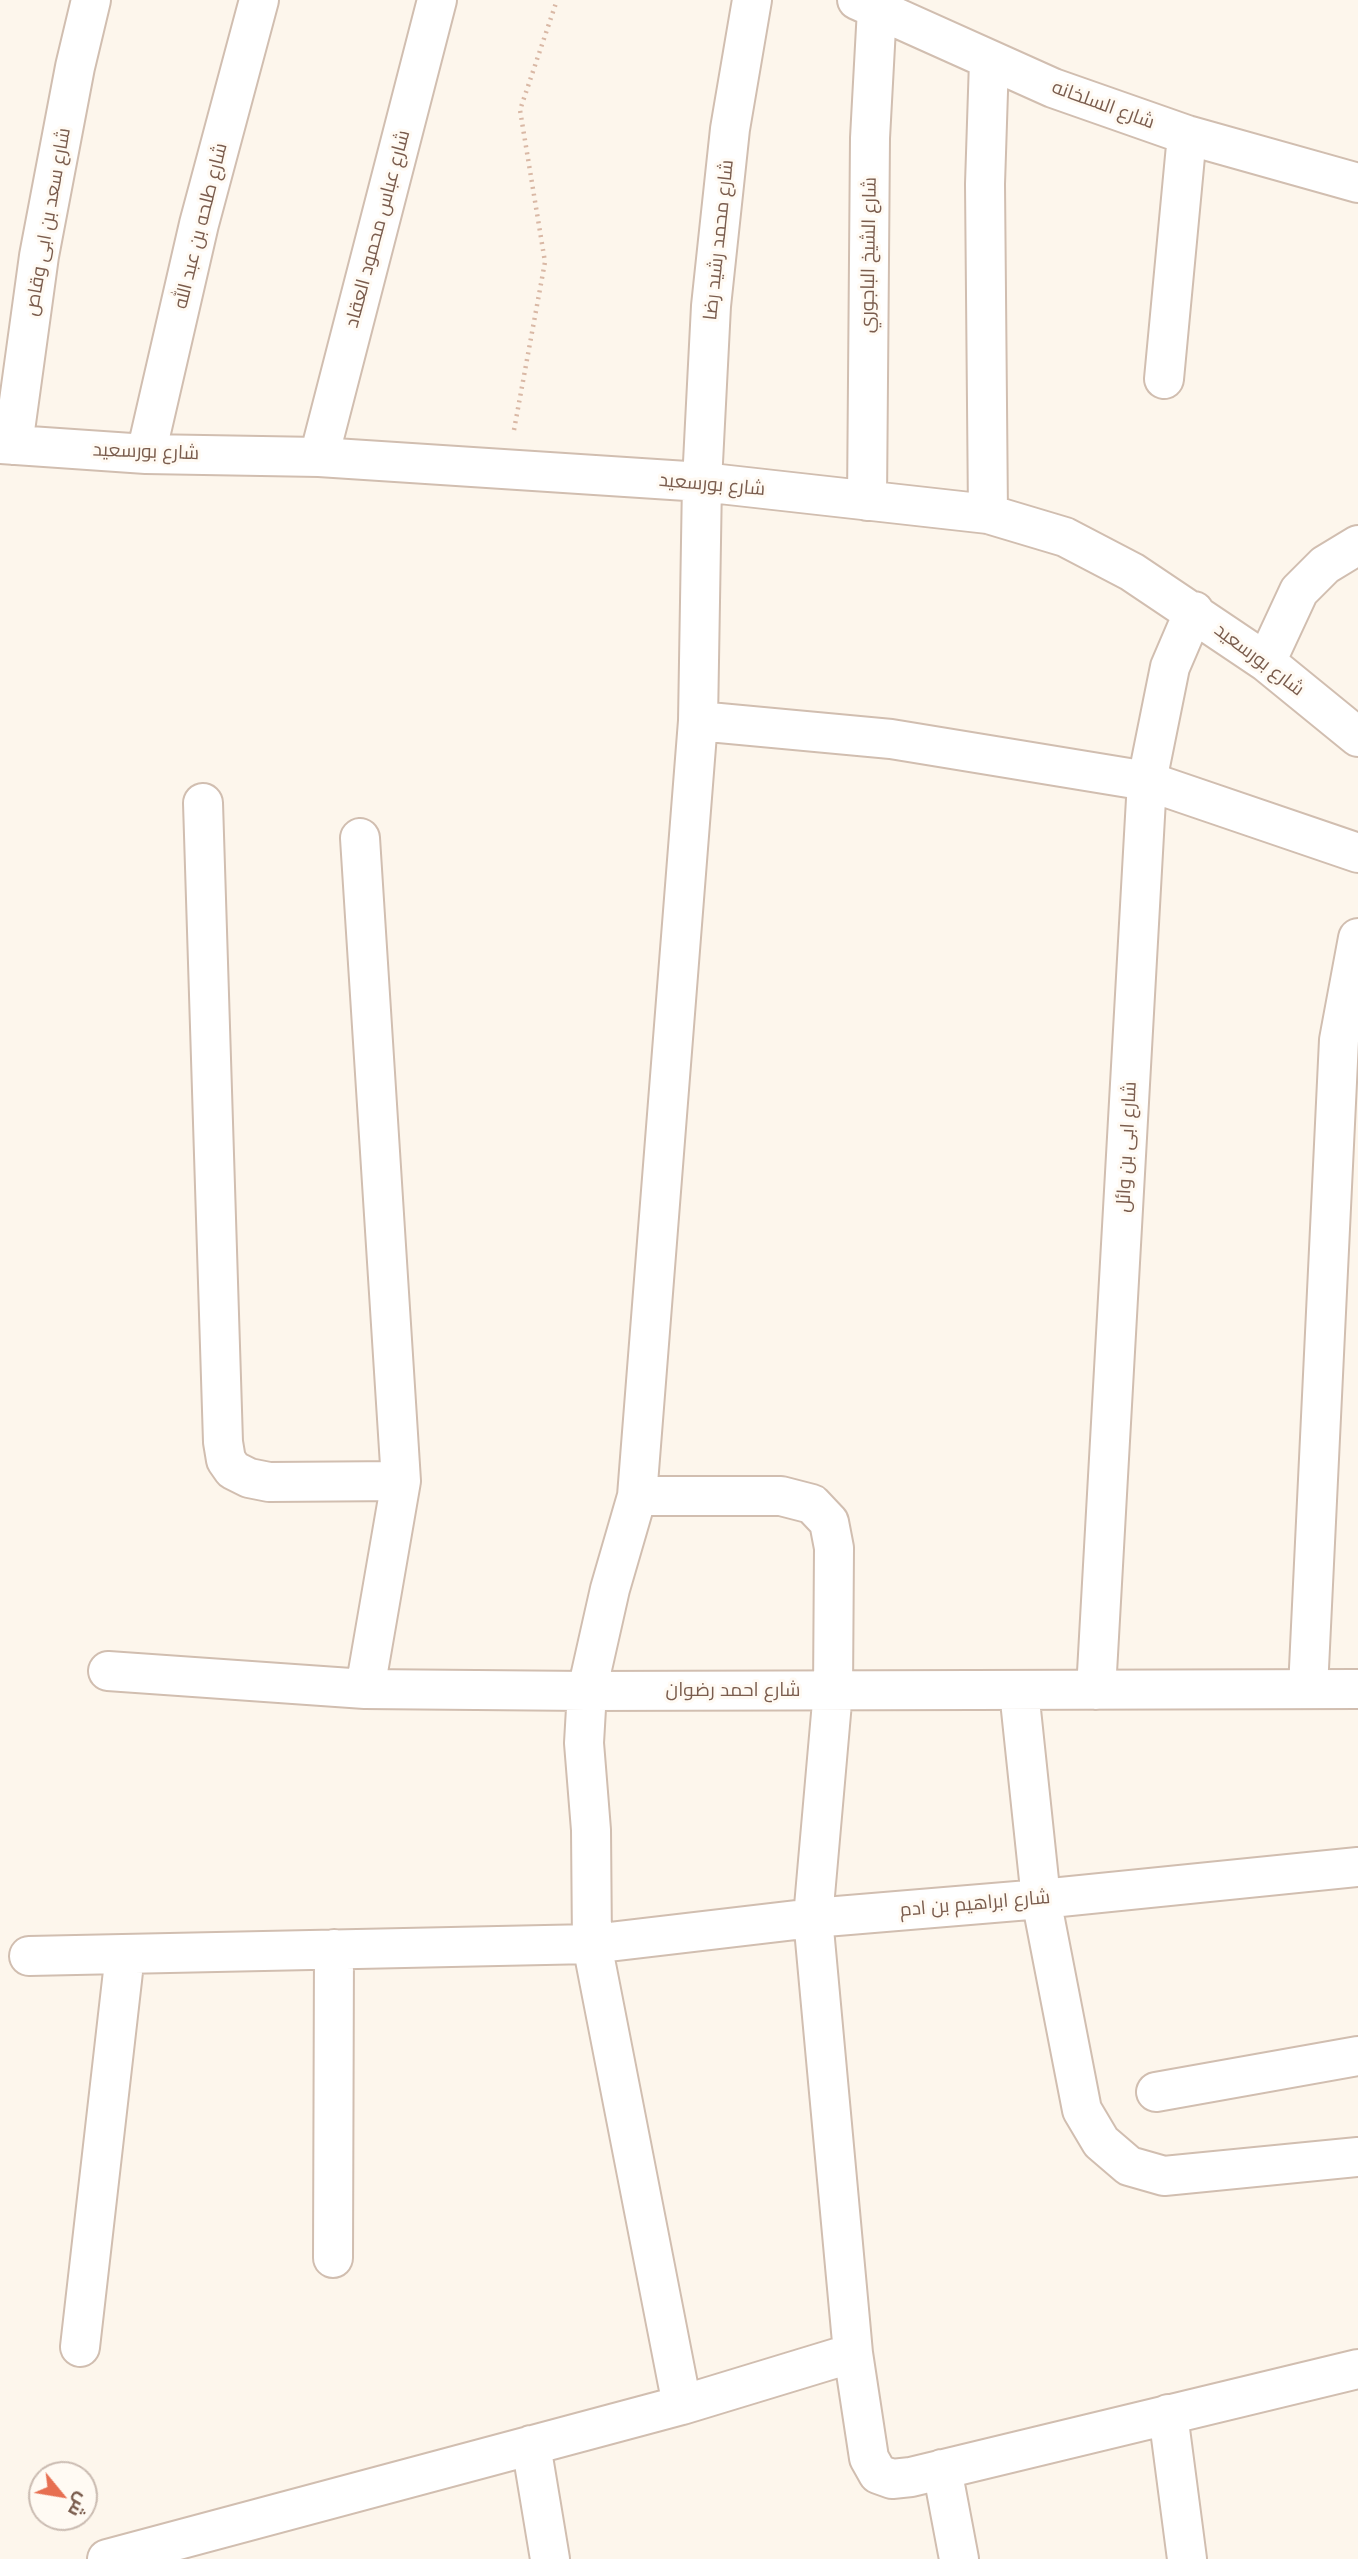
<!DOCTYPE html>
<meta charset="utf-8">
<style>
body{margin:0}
#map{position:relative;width:1358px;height:2559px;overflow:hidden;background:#fdf6ec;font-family:"PT Sans",Cairo,sans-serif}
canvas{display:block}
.north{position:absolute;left:28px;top:2461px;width:70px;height:70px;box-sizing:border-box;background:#fffaf3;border:2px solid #cabbb1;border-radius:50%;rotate:120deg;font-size:19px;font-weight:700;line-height:28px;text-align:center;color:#7a5c4d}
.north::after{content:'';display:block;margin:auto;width:24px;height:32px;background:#e76f51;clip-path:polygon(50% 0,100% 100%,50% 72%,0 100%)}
</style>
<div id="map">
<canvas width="1358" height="2559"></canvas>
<div class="north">ش</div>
</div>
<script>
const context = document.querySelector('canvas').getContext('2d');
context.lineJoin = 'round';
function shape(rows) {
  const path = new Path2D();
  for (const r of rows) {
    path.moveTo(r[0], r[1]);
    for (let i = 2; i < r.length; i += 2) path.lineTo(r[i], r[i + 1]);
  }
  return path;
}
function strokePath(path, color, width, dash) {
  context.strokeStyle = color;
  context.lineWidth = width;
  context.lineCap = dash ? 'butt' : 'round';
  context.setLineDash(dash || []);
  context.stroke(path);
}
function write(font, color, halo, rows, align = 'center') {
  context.font = font + ' "PT Sans",Cairo,sans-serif';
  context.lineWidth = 6;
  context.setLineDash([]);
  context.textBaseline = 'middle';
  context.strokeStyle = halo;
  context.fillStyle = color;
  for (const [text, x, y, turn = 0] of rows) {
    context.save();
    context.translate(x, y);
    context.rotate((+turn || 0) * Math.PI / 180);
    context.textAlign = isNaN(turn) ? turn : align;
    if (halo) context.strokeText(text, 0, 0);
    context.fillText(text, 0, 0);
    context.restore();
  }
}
const street = shape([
 [752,0,730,129,711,306,702,482,698,721,637,1496,610,1589,587,1691,584,1743,591,1830,592,1944,813,1918,1041,1899,1358,1867],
 [857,0,1053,88,1187,135,1358,183],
 [1164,379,1187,135],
 [0,444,146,454,319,457,702,482,988,514,1065,537,1132,572,1266,662,1358,737],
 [13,445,39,256,75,67,91,0],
 [146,454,199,224,259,0],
 [319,457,437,0],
 [867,501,870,138,877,9],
 [988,514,985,184,989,61],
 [1266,662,1299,591,1325,565,1358,545],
 [698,721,891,739,1147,781,1358,853],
 [203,803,223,1442,226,1460,233,1470,249,1478,269,1482,401,1481],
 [360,838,401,1481,365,1689],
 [108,1671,365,1689,587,1691,1358,1689],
 [1308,1689,1339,1040,1358,938],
 [1096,1690,1147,781,1170,667,1194,611],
 [1019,1691,1041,1899,1082,2110,1101,2142,1129,2166,1164,2176,1358,2157],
 [29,1956,592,1944,682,2405],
 [1156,2092,1358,2056],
 [333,2258,334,1949],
 [80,2347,125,1954],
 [853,2353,869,2458,878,2474,892,2479,911,2477,1358,2369],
 [1168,2414,1187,2559],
 [531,2445,550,2559],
 [942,2469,959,2559],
 [107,2559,682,2405,853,2353,813,1918,833,1691,834,1548,829,1522,812,1504,781,1496,637,1496]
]);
strokePath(street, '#d1beb0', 42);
strokePath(shape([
 [514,430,545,262,520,110,557,0]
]), '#d9b8a5', 4.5, [2, 5]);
strokePath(street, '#fff', 38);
write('19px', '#7a5c4d', '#fffaf3', [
 ["شارع السلخانه",1103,105,20],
 ["شارع سعد بن ابى وقاص",48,222,-80],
 ["شارع طلحه بن عبد الله",201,226,-76],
 ["شارع عباس محمود العقاد",378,229,-75],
 ["شارع محمد رشيد رضا",719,240,-84],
 ["شارع الشيخ الباجوري",869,255,-89],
 ["شارع بورسعيد",146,452,2],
 ["شارع بورسعيد",712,485,5],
 ["شارع بورسعيد",1259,660,37],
 ["شارع ابى بن وائل",1127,1147,-87],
 ["شارع احمد رضوان",733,1691],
 ["شارع ابراهيم بن ادم",975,1904,-5]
]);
</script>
